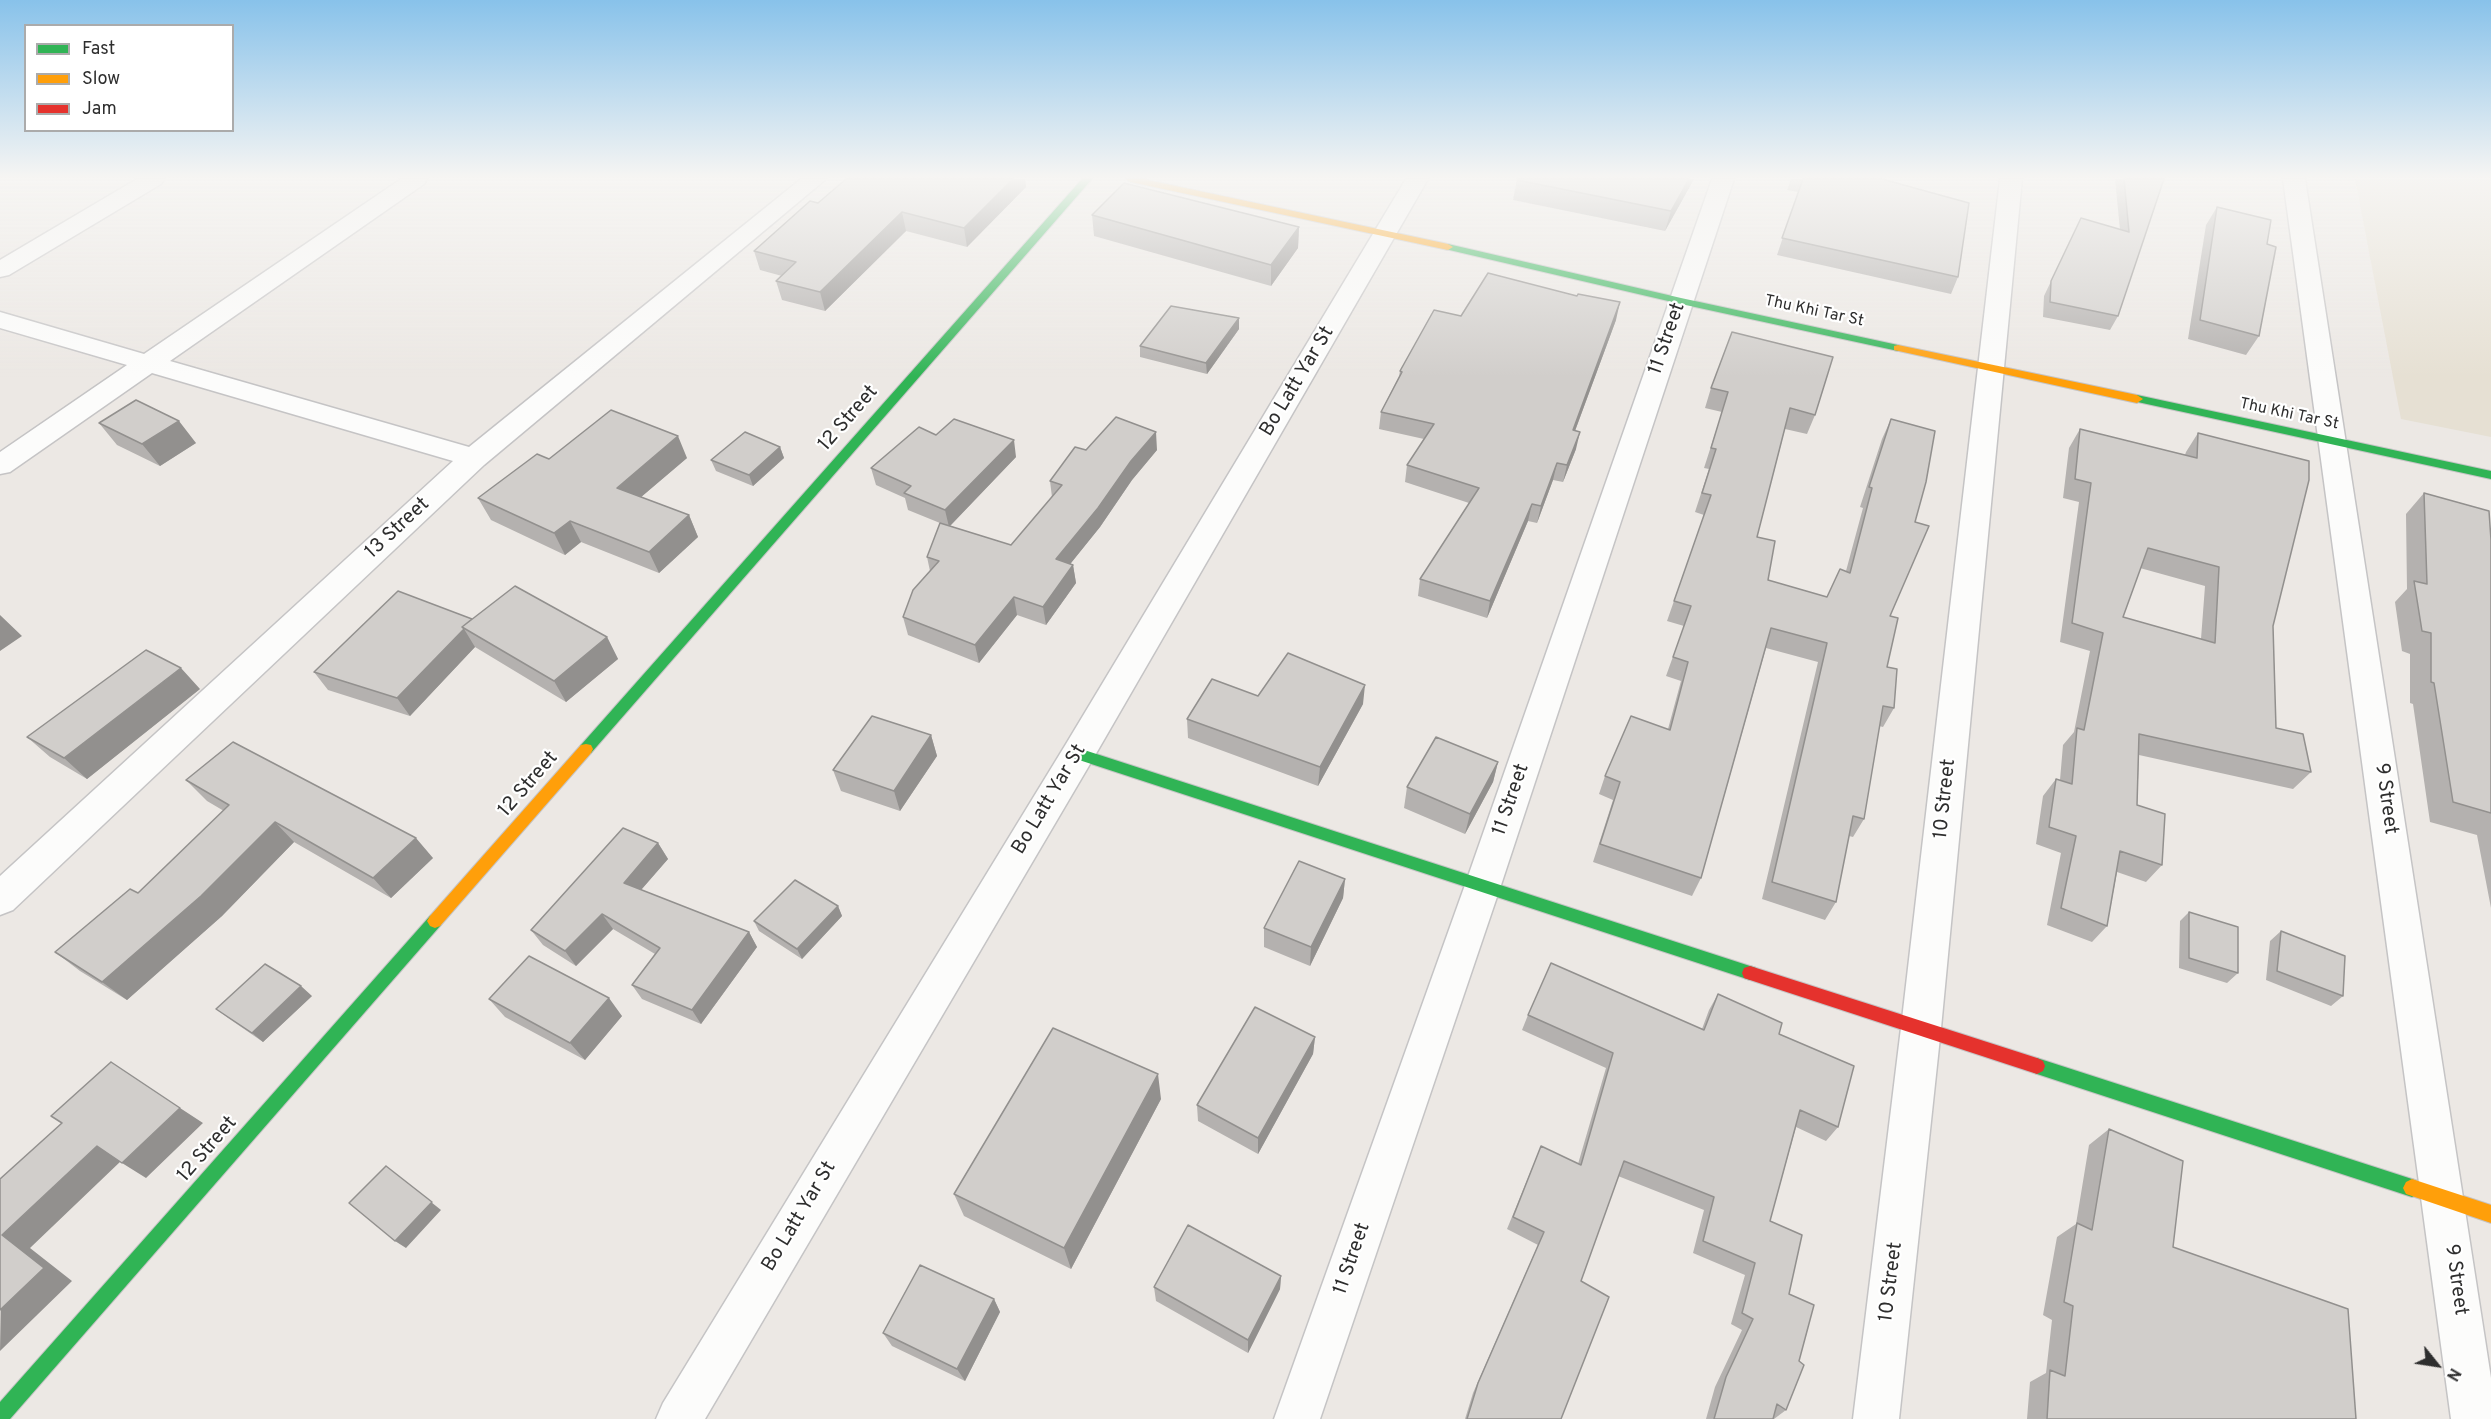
<!DOCTYPE html>
<style>
body{margin:0}
#map{position:relative;width:2491px;height:1419px;overflow:hidden;background:#ece8e4;font-family:Overpass,sans-serif}
canvas{display:block}
.legend{position:absolute;left:24px;top:24px;width:210px;height:108px;box-sizing:border-box;background:#fff;border:2px solid #ababab;margin:0;padding:8px 10px;list-style:none;font-size:18px;color:#2e2e2e}
.legend li{display:flex;align-items:center;gap:12px;height:30px}
.legend b{width:30px;border:2px solid #ababab}
.north{position:absolute;left:2407px;top:1335px;width:60px;height:60px;-webkit-text-stroke:4px #fff;paint-order:stroke;rotate:120deg;font-size:16px;font-weight:700;line-height:24px;text-align:center;color:#2e2e2e}
.north::after{content:'';display:block;margin:auto;width:21px;height:27px;background:#2e2e2e;clip-path:polygon(50% 0,100% 100%,50% 72%,0 100%)}
</style>
<div id="map">
<canvas width="2491" height="1419"></canvas>
<ul class="legend">
<li><b style="height:8px;background:#30b455"></b>Fast</li>
<li><b style="height:8px;background:#ff9f0a"></b>Slow</li>
<li><b style="height:8px;background:#e5322d"></b>Jam</li>
</ul>
<div class="north">N</div>
</div>
<script>
const context = document.querySelector('canvas').getContext('2d');
context.lineJoin = 'round';
function fillPath(path, color) {
  context.fillStyle = color;
  context.fill(path, 'evenodd');
}
function shape(rows) {
  const path = new Path2D();
  for (const r of rows) {
    path.moveTo(r[0], r[1]);
    for (let i = 2; i < r.length; i += 2) path.lineTo(r[i], r[i + 1]);
  }
  return path;
}
function strokePath(path, color, width, dash) {
  context.strokeStyle = color;
  context.lineWidth = width;
  context.lineCap = dash ? 'butt' : 'round';
  context.setLineDash(dash || []);
  context.stroke(path);
}
function write(font, color, halo, rows, align = 'center') {
  context.font = font + ' Overpass,sans-serif';
  context.lineWidth = 4.5;
  context.setLineDash([]);
  context.textBaseline = 'middle';
  context.strokeStyle = halo;
  context.fillStyle = color;
  for (const [text, x, y, turn = 0] of rows) {
    context.save();
    context.translate(x, y);
    context.rotate((+turn || 0) * Math.PI / 180);
    context.textAlign = isNaN(turn) ? turn : align;
    if (halo) context.strokeText(text, 0, 0);
    context.fillText(text, 0, 0);
    context.restore();
  }
}
fillPath(shape([
 [2355,179,2491,179,2491,437,2401,419]
]), '#e6e0d3');
const street = shape([
 [137,179,164,179,161,184,9,275,0,277,0,260,137,179],
 [401,179,427,179,424,184,170,361,469,447,801,179,826,179,484,465,13,910,0,915,0,876,453,461,152,373,10,472,0,474,0,452,127,365,0,328,0,312,144,354,401,179],
 [1406,179,1428,179,1090,764,705,1419,656,1419,663,1403,1066,744,1406,179],
 [1712,179,1734,179,1501,885,1320,1419,1274,1419,1465,885,1712,179],
 [2000,179,2022,179,1941,1028,1899,1419,1853,1419,1901,1028,2000,179],
 [2283,179,2305,179,2491,1378,2491,1419,2451,1419,2283,179]
]);
const fast = shape([
 [1082,179,1092,179,591,753,581,753,579,749,581,745,1082,179],
 [1448,244,1681,298,1898,345,1903,348,1898,351,1681,304,1445,249,1445,245,1448,244],
 [2137,395,2491,471,2491,479,2133,401,2131,399,2137,395],
 [1078,748,1750,966,1756,968,1758,973,1756,978,1750,980,1073,758,1071,754,1073,750,1078,748],
 [435,914,440,916,443,921,440,926,10,1419,0,1419,0,1402,430,916,435,914],
 [2037,1058,2412,1179,2418,1182,2421,1188,2418,1194,2412,1197,2037,1074,2031,1071,2029,1066,2031,1061,2037,1058]
]);
const slow = shape([
 [1126,179,1143,179,1448,244,1453,247,1448,250,1131,182,1126,179],
 [1898,345,2137,395,2143,399,2137,403,1894,350,1894,346,1898,345],
 [586,744,591,745,593,749,591,753,440,926,435,928,430,926,427,921,430,916,581,745,586,744],
 [2412,1179,2491,1205,2491,1223,2406,1194,2403,1188,2406,1182,2412,1179]
]);
const jam = shape([
 [1750,966,2037,1058,2043,1061,2045,1066,2043,1071,2037,1074,1750,980,1744,978,1742,973,1744,968,1750,966]
]);
strokePath(street, '#c5c4c5', 3);
strokePath(fast, '#c5c4c5', 2);
strokePath(slow, '#c5c4c5', 2);
strokePath(jam, '#c5c4c5', 2);
fillPath(street, '#fcfcfb');
fillPath(fast, '#30b455');
fillPath(slow, '#ff9f0a');
fillPath(jam, '#e5322d');
fillPath(shape([
 [846,179,1025,179,1026,187,967,247,906,231,825,311,782,300,776,281,782,276,760,270,754,251,818,203],
 [1517,179,1694,179,1665,231,1513,200],
 [1791,179,1882,179,1958,277,1951,294,1777,255,1798,192,1787,190],
 [2115,179,2164,179,2118,316,2110,330,2043,317,2044,296,2081,218,2120,230],
 [2217,207,2267,244,2259,336,2246,355,2188,339,2206,225],
 [1092,215,1299,227,1298,248,1271,286,1094,236],
 [1461,316,1616,320,1575,431,1576,449,1563,482,1553,480,1537,523,1528,521,1487,618,1418,596,1420,579,1469,503,1405,482,1407,465,1424,439,1379,429,1381,412,1399,376,1400,371],
 [1239,318,1239,329,1207,374,1140,357,1140,346],
 [1711,388,1815,415,1807,434,1785,429,1757,537,1768,580,1827,597,1846,571,1863,508,1860,507,1882,439,1891,419,1915,522,1890,616,1887,667,1894,708,1883,727,1879,726,1864,819,1853,837,1849,836,1836,902,1825,920,1762,899,1818,662,1766,648,1701,878,1692,896,1593,862,1613,800,1599,794,1605,776,1668,729,1681,681,1666,676,1684,626,1667,621,1704,515,1695,512,1709,469,1704,468,1722,412,1705,408],
 [99,423,196,443,160,466,117,445],
 [2080,429,2185,455,2186,452,2198,433,2273,626,2276,728,2311,772,2293,789,2139,755,2137,805,2162,865,2146,882,2117,872,2107,926,2092,942,2047,925,2061,853,2036,844,2043,796,2056,779,2060,780,2063,745,2074,732,2090,651,2060,642,2079,502,2063,498,2069,448],
 [2140,568,2205,586,2201,639,2123,617],
 [936,435,1016,457,950,526,1011,545,1052,497,1050,481,1086,450,1157,450,1132,480,1100,527,1070,564,1073,565,1076,583,1046,625,1017,615,979,663,908,635,903,617,930,571,927,557,940,523,908,510,905,498,876,485,871,468],
 [780,447,784,458,753,486,716,471,711,460],
 [687,458,641,497,689,515,698,537,659,573,581,542,565,555,491,520,478,498,549,459],
 [2424,493,2491,540,2491,908,2477,835,2430,822,2413,704,2410,703,2410,654,2402,651,2395,602,2407,589,2406,514],
 [472,619,607,637,618,659,566,702,475,647,410,716,328,690,314,672],
 [200,689,87,779,50,757,27,737],
 [1258,696,1363,704,1318,786,1188,738,1187,719],
 [931,735,937,756,900,811,841,791,833,770],
 [1498,762,1493,782,1465,834,1404,808,1407,787],
 [186,780,433,858,391,898,294,842,222,916,127,1000,80,971,55,952,138,893,224,811,207,801],
 [658,843,668,859,641,890,749,932,757,947,701,1024,642,999,632,985,655,954,613,929,576,966,543,945,531,930],
 [1345,879,1343,898,1310,966,1264,947,1264,928],
 [838,906,842,916,802,959,759,931,754,921],
 [2189,912,2238,973,2227,983,2179,968,2180,921],
 [2281,931,2343,996,2331,1006,2266,980,2270,941],
 [1718,994,1779,1034,1838,1127,1826,1141,1796,1127,1770,1221,1789,1294,1786,1410,1774,1419,1706,1419,1715,1387,1742,1330,1731,1324,1745,1275,1693,1253,1704,1210,1618,1176,1581,1281,1561,1419,1465,1419,1473,1393,1538,1245,1507,1229,1541,1146,1578,1164,1606,1068,1522,1030,1528,1015,1702,1029,1709,1010],
 [312,996,263,1042,228,1018,216,1009],
 [489,999,622,1016,585,1060,505,1017],
 [1315,1037,1313,1054,1258,1154,1198,1121,1197,1105],
 [1161,1099,1071,1269,964,1216,954,1194],
 [2109,1129,2173,1247,2356,1419,2027,1419,2030,1382,2046,1373,2052,1320,2043,1315,2057,1237,2076,1224,2089,1145],
 [1281,1276,1280,1289,1248,1353,1156,1301,1154,1287],
 [994,1299,1000,1312,965,1381,892,1346,883,1333]
]), '#b4b1af');
fillPath(shape([
 [1013,179,1025,179,1026,187,967,247,964,228],
 [1689,179,1694,179,1665,231,1671,211],
 [902,212,906,231,825,311,820,292],
 [1299,227,1298,248,1271,286,1271,265],
 [1620,302,1616,320,1569,447,1573,430],
 [1239,318,1239,329,1207,374,1206,363],
 [179,421,196,443,160,466,142,444],
 [1156,432,1157,450,1132,480,1100,527,1059,578,1056,559,1131,461],
 [1580,432,1576,449,1563,482,1567,465],
 [678,436,687,458,627,509,617,488],
 [1014,440,1016,457,949,527,945,510],
 [780,447,784,458,753,486,749,475],
 [1557,463,1553,480,1537,523,1541,506],
 [1532,504,1528,521,1487,618,1490,601],
 [689,515,698,537,659,573,649,552],
 [570,521,581,542,565,555,554,533],
 [1073,565,1076,583,1046,625,1043,607],
 [1014,597,1017,615,979,663,975,645],
 [0,615,22,636,0,651],
 [464,629,475,647,410,716,397,698],
 [607,637,618,659,566,702,554,681],
 [181,668,200,689,87,779,64,758],
 [1365,685,1363,704,1318,786,1320,767],
 [931,735,937,756,900,811,894,791],
 [1498,762,1493,782,1465,834,1470,814],
 [275,822,294,842,222,916,127,1000,102,982],
 [416,838,433,858,391,898,373,878],
 [658,843,668,859,634,898,624,883],
 [1345,879,1343,898,1310,966,1311,947],
 [838,906,842,916,802,959,797,949],
 [602,914,613,929,576,966,565,951],
 [749,932,757,947,701,1024,692,1010],
 [301,986,312,996,263,1042,252,1033],
 [609,998,622,1016,585,1060,570,1043],
 [1315,1037,1313,1054,1258,1154,1258,1138],
 [1158,1074,1161,1099,1071,1269,1064,1248],
 [180,1108,203,1123,146,1178,122,1163],
 [97,1146,121,1161,30,1248,72,1281,0,1351,2,1235],
 [396,1174,441,1210,406,1248,395,1241],
 [1281,1276,1280,1289,1248,1353,1248,1340],
 [994,1299,1000,1312,965,1381,957,1369]
]), '#92908e');
const building = shape([
 [846,179,1013,179,964,228,902,212,820,292,776,281,796,262,754,251,810,201,818,203,846,179],
 [1517,179,1689,179,1671,211,1517,180,1517,179],
 [1803,179,1882,179,1969,203,1958,277,1782,238,1803,179],
 [2124,179,2164,179,2118,316,2050,302,2051,281,2081,218,2129,232,2124,179],
 [1124,183,1299,227,1271,265,1092,215,1124,183],
 [2217,207,2271,220,2267,244,2276,247,2259,336,2200,320,2217,207],
 [1488,273,1577,296,1578,294,1620,302,1573,430,1580,432,1567,465,1557,463,1541,506,1532,504,1490,601,1420,579,1479,488,1407,465,1434,424,1381,412,1402,372,1400,371,1434,310,1461,316,1488,273],
 [1171,306,1239,318,1206,363,1140,346,1171,306],
 [1732,332,1833,357,1815,415,1790,408,1757,537,1775,541,1768,580,1827,597,1840,569,1850,573,1872,488,1869,487,1891,419,1935,431,1926,482,1915,522,1929,526,1890,616,1898,618,1887,667,1897,669,1894,708,1883,706,1864,819,1853,816,1836,902,1772,882,1827,643,1771,628,1701,878,1600,844,1620,782,1605,776,1631,716,1670,730,1688,662,1673,657,1691,606,1674,601,1711,495,1702,493,1716,449,1711,448,1728,392,1711,388,1732,332],
 [136,400,179,421,142,444,99,423,136,400],
 [611,410,678,436,617,488,689,515,649,552,570,521,554,533,478,498,537,454,549,459,611,410],
 [1116,417,1156,432,1131,461,1098,508,1056,559,1073,565,1043,607,1014,597,975,645,903,617,913,590,939,561,927,557,940,523,1011,545,1062,485,1050,481,1075,447,1086,450,1116,417],
 [954,419,1014,440,945,510,904,493,911,486,871,468,919,427,936,435,954,419],
 [2080,429,2197,458,2198,433,2309,461,2309,480,2273,626,2276,728,2303,734,2311,772,2139,734,2137,805,2165,814,2162,865,2120,851,2107,926,2061,908,2076,836,2049,827,2056,779,2072,784,2077,728,2084,730,2103,633,2072,623,2091,483,2075,479,2080,429],
 [2148,548,2219,567,2215,643,2123,617,2148,548],
 [745,432,780,447,749,475,711,460,745,432],
 [2424,493,2489,511,2491,540,2491,813,2453,802,2434,683,2431,682,2431,633,2422,631,2414,581,2427,584,2424,493],
 [515,586,607,637,554,681,462,627,515,586],
 [398,591,472,619,462,627,464,629,397,698,314,672,398,591],
 [146,650,181,668,64,758,27,737,146,650],
 [1288,653,1365,685,1320,767,1187,719,1212,679,1258,696,1288,653],
 [872,716,931,735,894,791,833,770,872,716],
 [1436,737,1498,762,1470,814,1407,787,1436,737],
 [233,742,416,838,373,878,275,822,201,896,102,982,55,952,130,889,138,893,229,805,186,780,233,742],
 [623,828,658,843,624,883,749,932,692,1010,632,985,660,948,602,914,565,951,531,930,623,828],
 [1299,861,1345,879,1311,947,1264,928,1299,861],
 [795,880,838,906,797,949,754,921,795,880],
 [2189,912,2238,927,2238,973,2189,958,2189,912],
 [2281,931,2345,956,2343,996,2277,971,2281,931],
 [529,956,609,998,570,1043,489,999,529,956],
 [1551,963,1704,1030,1718,994,1782,1023,1779,1034,1854,1066,1838,1127,1800,1110,1770,1221,1802,1235,1789,1294,1814,1305,1799,1361,1804,1365,1786,1410,1777,1404,1773,1419,1714,1419,1726,1377,1753,1319,1742,1313,1755,1263,1703,1241,1714,1197,1624,1161,1581,1281,1609,1297,1561,1419,1467,1419,1478,1383,1544,1232,1513,1217,1541,1146,1581,1165,1613,1053,1528,1015,1551,963],
 [265,964,301,986,252,1033,216,1009,265,964],
 [1255,1007,1315,1037,1258,1138,1197,1105,1255,1007],
 [1053,1028,1158,1074,1064,1248,954,1194,1053,1028],
 [111,1062,180,1108,122,1163,97,1146,2,1235,44,1268,0,1310,0,1179,62,1123,51,1116,111,1062],
 [2109,1129,2183,1161,2173,1247,2348,1309,2356,1419,2047,1419,2050,1370,2065,1376,2073,1306,2064,1302,2077,1223,2092,1230,2109,1129],
 [386,1166,432,1202,395,1241,349,1203,386,1166],
 [1188,1225,1281,1276,1248,1340,1154,1287,1188,1225],
 [920,1265,994,1299,957,1369,883,1333,920,1265]
]);
fillPath(building, '#d1cecb');
strokePath(building, '#92908e', 1.5);
const sky = context.createLinearGradient(0, 0, 0, 377);
sky.addColorStop(0, '#88c2ea');
sky.addColorStop(0.47, '#f6f5f3');
sky.addColorStop(1, '#f6f5f300');
context.fillStyle = sky;
context.fillRect(0, 0, 2491, 377);
write('16px', '#2e2e2e', '#fff', [
 ["Thu Khi Tar St",1814,312,12],
 ["Thu Khi Tar St",2289,415,12]
]);
write('20px', '#2e2e2e', '#fff', [
 ["11 Street",1668,339,-71],
 ["Bo Latt Yar St",1298,382,-59],
 ["12 Street",849,419,-49],
 ["13 Street",398,529,-43],
 ["12 Street",529,785,-49],
 ["10 Street",1946,799,-84],
 ["9 Street",2385,799,82],
 ["Bo Latt Yar St",1050,800,-59],
 ["11 Street",1512,800,-71],
 ["12 Street",208,1150,-49],
 ["Bo Latt Yar St",800,1217,-59],
 ["11 Street",1353,1259,-71],
 ["9 Street",2455,1280,82],
 ["10 Street",1892,1282,-83]
]);
</script>
